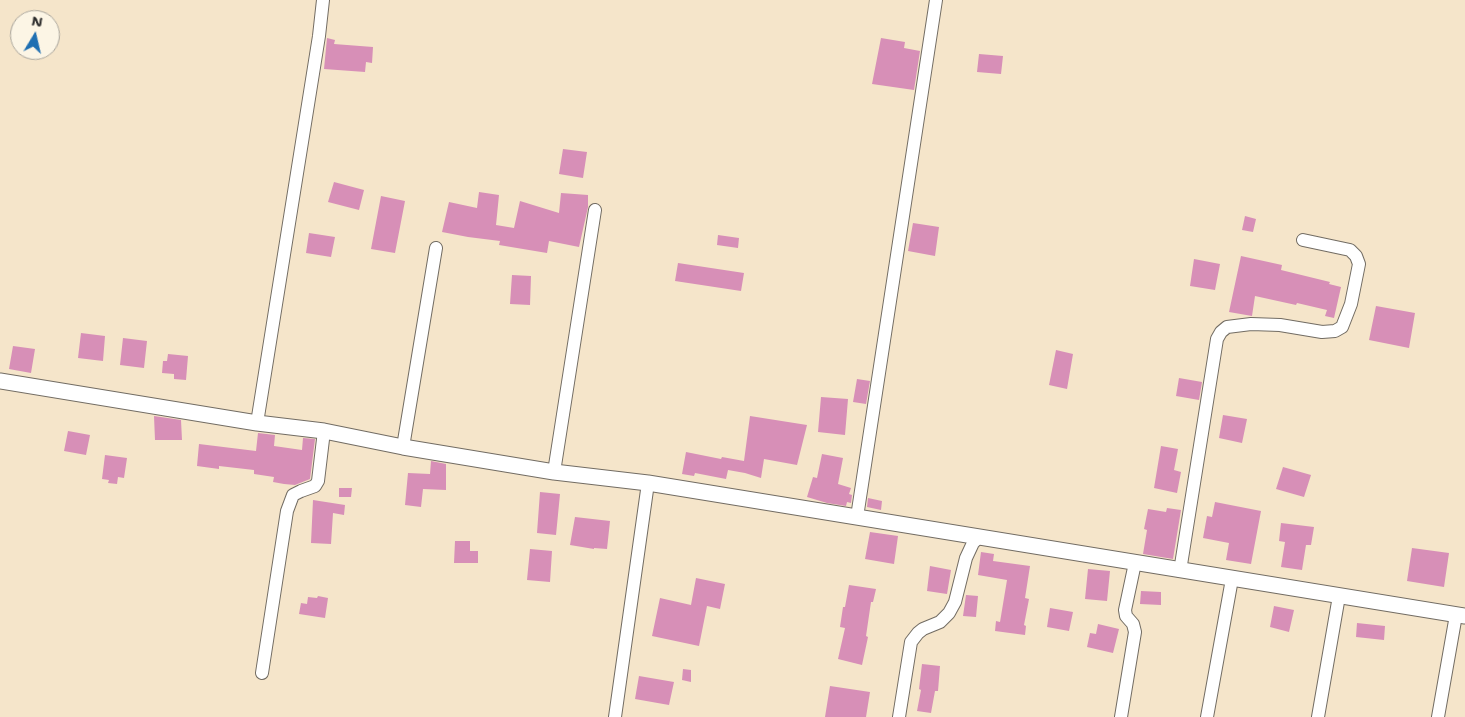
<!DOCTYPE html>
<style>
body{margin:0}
#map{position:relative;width:1465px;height:717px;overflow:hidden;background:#f5e5ca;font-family:"Shantell Sans",sans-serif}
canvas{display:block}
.north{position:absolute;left:10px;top:10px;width:50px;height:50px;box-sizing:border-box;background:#fcf5e5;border:1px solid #a8a49b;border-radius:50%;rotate:9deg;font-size:14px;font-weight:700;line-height:20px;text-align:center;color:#2b2b2b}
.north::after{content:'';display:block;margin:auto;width:18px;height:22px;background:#1f6fb2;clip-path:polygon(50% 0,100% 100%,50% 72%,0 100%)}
</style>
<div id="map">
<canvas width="1465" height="717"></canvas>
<div class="north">N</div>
</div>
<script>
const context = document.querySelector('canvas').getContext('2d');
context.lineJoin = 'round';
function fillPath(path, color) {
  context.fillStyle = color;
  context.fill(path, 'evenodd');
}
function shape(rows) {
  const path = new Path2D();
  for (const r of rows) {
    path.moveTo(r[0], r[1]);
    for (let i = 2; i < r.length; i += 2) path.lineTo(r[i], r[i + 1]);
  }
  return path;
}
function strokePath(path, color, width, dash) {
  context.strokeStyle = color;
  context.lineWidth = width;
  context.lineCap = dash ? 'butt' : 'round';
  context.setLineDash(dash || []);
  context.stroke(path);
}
fillPath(shape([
 [327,38,335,40,334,44,373,47,372,63,366,62,365,72,324,69],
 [881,38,905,42,904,48,920,51,914,90,872,84],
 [979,54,1003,56,1001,74,977,72],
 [563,149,587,152,583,178,559,174],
 [334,182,364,190,359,210,328,202],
 [479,192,499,195,496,225,514,228,520,201,559,213,561,193,588,195,588,207,579,247,549,241,547,253,499,245,500,241,468,237,442,232,449,202,477,208],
 [381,196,405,201,395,253,371,249],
 [1245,216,1256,219,1253,232,1242,230],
 [913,223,939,227,935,256,908,251],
 [309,233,335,237,331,257,306,253],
 [718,235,739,238,738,248,717,245],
 [1241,256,1282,265,1281,270,1330,282,1329,284,1341,287,1334,318,1325,316,1327,310,1297,303,1296,305,1255,296,1252,316,1229,312],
 [1194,259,1220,264,1215,290,1190,286],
 [678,263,744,273,741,291,675,281],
 [512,275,531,276,530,305,510,304],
 [1376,306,1415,313,1409,348,1369,340],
 [81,333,105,336,103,361,78,358],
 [123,338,147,341,144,368,120,365],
 [13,346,35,349,31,373,9,369],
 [1056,350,1073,354,1067,389,1049,385],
 [168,354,188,356,186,380,174,379,174,374,162,373,163,361,167,361],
 [1179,378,1202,382,1199,400,1176,396],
 [857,379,870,381,866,404,853,402],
 [821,397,848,399,845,435,818,432],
 [1223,415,1247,419,1242,443,1219,438],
 [154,416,181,420,182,440,155,440],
 [750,416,807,425,797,465,764,459,761,478,745,473,728,470,726,479,695,473,694,476,682,474,686,452,721,459,722,457,744,461],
 [68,431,90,435,86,455,64,451],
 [258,433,275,435,274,446,302,450,303,438,315,439,310,479,295,485,284,484,273,482,274,477,254,474,254,470,219,466,219,469,197,466,199,444,256,451],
 [1161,446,1178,449,1174,470,1181,472,1177,493,1154,488],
 [822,454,843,458,838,484,851,488,849,494,852,495,851,503,847,502,846,506,827,503,807,497,813,477,817,478],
 [105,455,127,458,124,478,118,477,117,484,108,483,109,480,102,479],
 [431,461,446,464,446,490,423,489,421,507,405,505,408,473,430,474],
 [1283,467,1311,475,1304,497,1276,489],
 [339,488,352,488,351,497,339,497],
 [540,492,560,494,556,535,537,533],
 [868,498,882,501,881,510,867,507],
 [313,500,345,505,344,515,333,513,331,544,311,543],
 [1215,502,1261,511,1251,564,1226,560,1229,543,1203,538,1207,516,1212,517],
 [1167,508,1181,510,1173,559,1143,554,1147,530,1144,529,1148,509,1166,512],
 [575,517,610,521,607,549,594,548,594,549,570,545],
 [1281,523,1314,527,1311,545,1306,545,1302,570,1281,567,1285,542,1279,541],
 [870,532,898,536,894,564,865,559],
 [455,541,470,541,470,551,478,551,478,563,454,563],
 [1412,548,1449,553,1444,587,1407,581],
 [530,549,552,551,550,582,527,580],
 [981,552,994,554,993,561,1030,566,1025,598,1029,599,1024,625,1026,626,1025,635,995,631,996,621,1000,622,1007,580,978,575],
 [930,566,951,570,947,594,927,591],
 [1088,569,1110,571,1107,601,1085,599],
 [696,578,725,584,720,609,707,606,699,646,652,636,660,598,691,605],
 [849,585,876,589,873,602,871,602,866,636,868,637,862,665,838,659,845,628,840,627,843,607,845,607],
 [1141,591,1161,592,1161,605,1140,604],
 [966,595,978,596,976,617,963,616],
 [318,596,328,598,325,618,299,614,301,603,307,604,308,597,317,598],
 [1274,606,1294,610,1289,632,1270,627],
 [1050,608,1073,612,1069,631,1047,627],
 [1357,623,1385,626,1384,640,1356,637],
 [1098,624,1119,629,1113,653,1087,647,1090,633,1096,634],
 [922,664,940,666,938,691,935,691,931,713,917,711,921,690,919,689],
 [683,669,691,670,691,682,682,680],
 [639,676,674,682,669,705,635,699],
 [830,686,870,692,866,717,825,717]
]), '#d78fb7');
const minor = shape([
 [257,423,319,36,323,0],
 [403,447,436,248],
 [554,472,595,210],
 [857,517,936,0],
 [1180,571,1217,339,1221,332,1227,327,1251,324,1280,325,1322,332,1335,331,1342,327,1351,304,1359,264,1356,256,1350,250,1303,240],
 [262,673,287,511,293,495,301,491,315,486,318,481,324,431],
 [615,717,648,483],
 [899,717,911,642,918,633,923,629,940,622,949,613,955,602,966,558,973,543,979,537],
 [1121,717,1135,632,1133,624,1126,616,1125,610,1135,563],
 [1207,717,1232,579],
 [1318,717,1339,596],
 [1438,717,1456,615]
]);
const tertiary = shape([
 [0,381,257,423,324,431,403,447,554,472,648,483,1465,616]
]);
strokePath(minor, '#726c63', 14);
strokePath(tertiary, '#726c63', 17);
strokePath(minor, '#fff', 12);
strokePath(tertiary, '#fff', 15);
</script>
